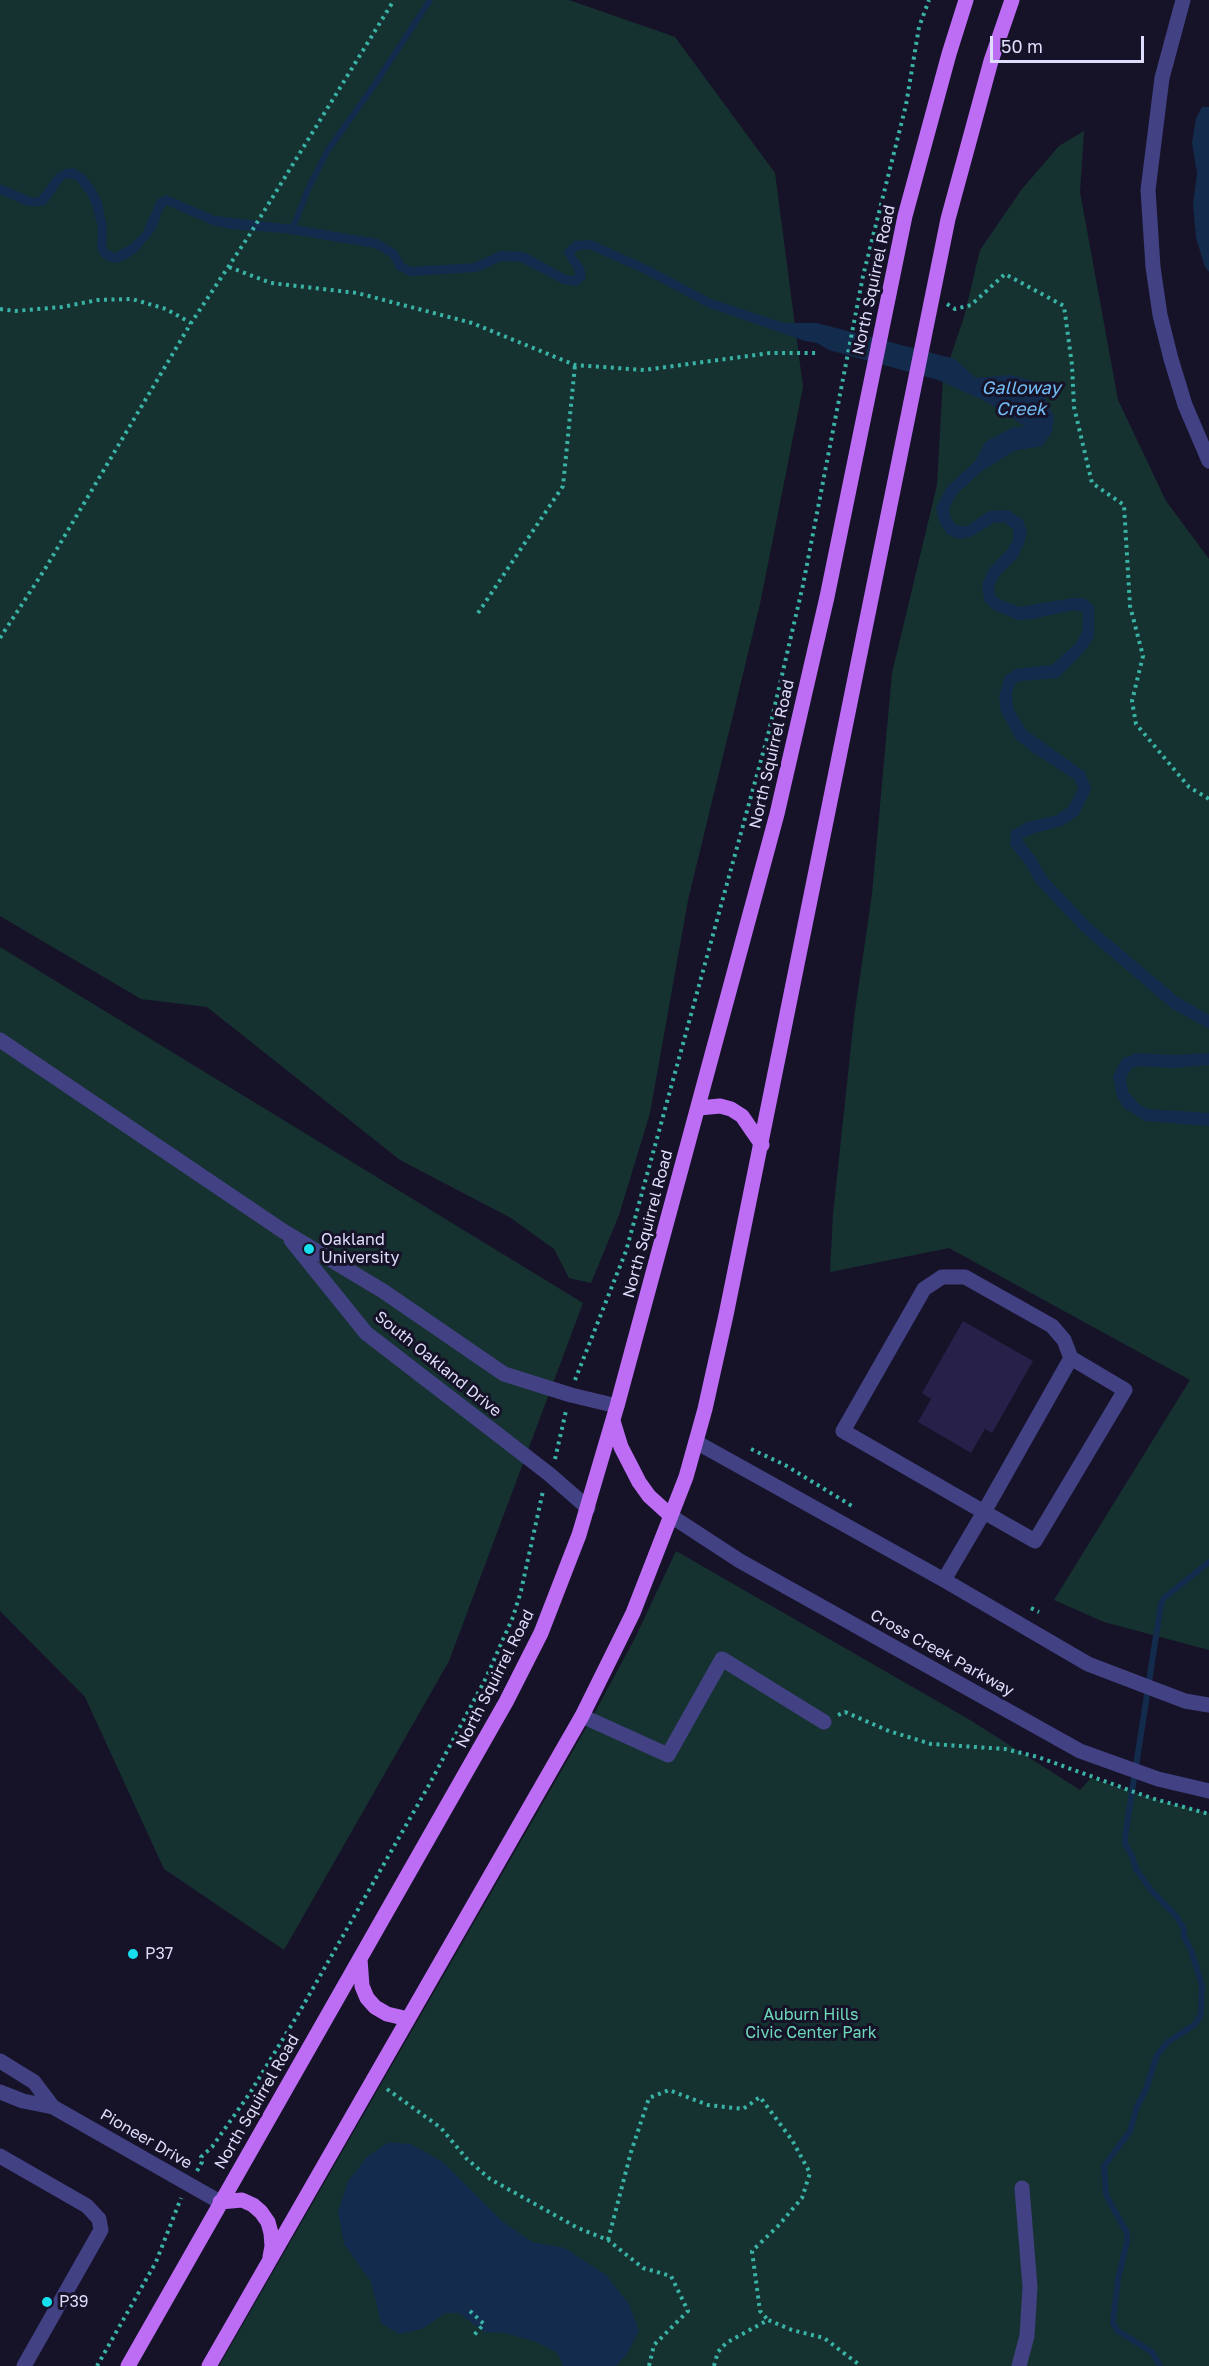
<!DOCTYPE html>
<style>
body{margin:0}
#map{position:relative;width:1209px;height:2366px;overflow:hidden;background:#161329;font-family:"Golos Text",sans-serif}
canvas{display:block}
.scale{position:absolute;left:990px;top:36px;width:154px;height:27px;box-sizing:border-box;border:3px solid #dfddfc;border-top:0;padding-left:8px;font-size:18px;line-height:21px;white-space:nowrap;color:#dfddfc;-webkit-text-stroke:4px #161329;paint-order:stroke}
</style>
<div id="map">
<canvas width="1209" height="2366"></canvas>
<div class="scale">50 m</div>
</div>
<script>
const context = document.querySelector('canvas').getContext('2d');
context.lineJoin = 'round';
function fillPath(path, color) {
  context.fillStyle = color;
  context.fill(path, 'evenodd');
}
function shape(rows) {
  const path = new Path2D();
  for (const r of rows) {
    path.moveTo(r[0], r[1]);
    for (let i = 2; i < r.length; i += 2) path.lineTo(r[i], r[i + 1]);
  }
  return path;
}
function strokePath(path, color, width, dash) {
  context.strokeStyle = color;
  context.lineWidth = width;
  context.lineCap = dash ? 'butt' : 'round';
  context.setLineDash(dash || []);
  context.stroke(path);
}
function write(font, color, halo, rows, align = 'center') {
  context.font = font + ' "Golos Text",sans-serif';
  context.lineWidth = 6;
  context.setLineDash([]);
  context.textBaseline = 'middle';
  context.strokeStyle = halo;
  context.fillStyle = color;
  for (const [text, x, y, turn = 0] of rows) {
    context.save();
    context.translate(x, y);
    context.rotate((+turn || 0) * Math.PI / 180);
    context.textAlign = isNaN(turn) ? turn : align;
    if (halo) context.strokeText(text, 0, 0);
    context.fillText(text, 0, 0);
    context.restore();
  }
}
fillPath(shape([
 [0,0,569,0,675,37,775,173,803,387,760,604,688,900,650,1113,619,1215,591,1283,569,1278,554,1249,511,1218,400,1160,207,1007,141,999,0,916],
 [1084,131,1080,192,1118,400,1166,501,1209,559,1209,1650,1104,1622,1054,1600,1190,1380,949,1248,830,1272,833,1214,854,1018,872,894,892,673,937,485,943,379,964,317,980,250,1022,189,1059,146],
 [0,947,583,1303,449,1661,284,1950,164,1869,85,1697,0,1611],
 [676,1551,970,1720,1080,1790,1091,1778,1164,1802,1209,1813,1209,2366,219,2366,594,1714,635,1638]
]), '#163230');
fillPath(shape([
 [1202,107,1209,107,1209,272,1205,267,1196,238,1193,204,1197,173,1192,143,1196,118],
 [74,168,86,176,95,189,102,202,107,228,106,246,108,250,115,253,131,244,143,232,157,200,166,195,215,216,294,225,378,239,397,251,404,263,411,267,474,263,500,251,524,252,566,275,575,276,575,271,563,252,574,241,591,240,651,267,711,299,763,316,785,323,817,323,955,359,976,378,1010,375,1030,380,1042,391,1054,417,1052,432,1042,446,1014,451,982,471,957,494,949,509,950,516,955,524,960,526,967,526,989,511,1008,510,1023,520,1027,532,1024,544,1017,558,999,576,994,586,995,595,1001,600,1020,607,1072,598,1084,598,1094,606,1094,637,1084,652,1058,678,1020,681,1015,684,1012,693,1013,708,1026,730,1085,772,1091,789,1079,815,1062,826,1032,834,1023,838,1023,841,1036,858,1047,877,1089,922,1178,997,1209,1015,1209,1029,1171,1008,1081,931,1036,883,1026,865,1010,845,1011,831,1027,822,1057,815,1069,806,1078,789,1074,779,1032,752,1016,739,1001,712,999,696,1001,689,1005,676,1016,669,1052,665,1075,644,1082,632,1083,612,1073,610,1033,619,1018,620,994,610,984,601,982,584,989,569,1007,550,1013,540,1013,529,1004,522,993,523,971,537,958,539,947,534,939,521,936,507,947,487,975,461,985,442,1014,427,1026,427,987,402,938,380,829,350,817,343,805,341,707,307,647,275,589,249,578,250,574,254,584,267,586,278,578,286,563,284,521,262,502,261,477,272,410,276,397,270,390,257,375,248,285,233,230,229,212,225,167,205,162,211,156,229,138,251,125,260,116,263,107,261,101,256,97,248,98,228,92,205,87,194,76,180,67,178,62,181,49,201,43,206,27,206,0,194,0,184,33,198,39,197,56,174,65,169],
 [1136,1053,1174,1055,1209,1053,1209,1065,1173,1068,1138,1066,1131,1069,1126,1078,1128,1092,1140,1105,1148,1109,1209,1113,1209,1126,1145,1121,1124,1108,1117,1097,1113,1076,1122,1059],
 [389,2142,411,2144,443,2162,502,2221,532,2242,565,2248,606,2275,629,2304,639,2331,627,2354,616,2366,563,2366,557,2353,536,2342,505,2333,484,2332,459,2313,446,2313,422,2329,399,2334,381,2323,371,2282,344,2244,338,2212,348,2181,368,2156]
]), '#132b4c');
strokePath(shape([
 [294,225,309,187,328,150,375,84,430,0],
 [1160,2366,1152,2352,1118,2331,1113,2323,1118,2279,1127,2242,1127,2233,1106,2195,1104,2166,1130,2131,1137,2106,1145,2092,1157,2055,1168,2042,1194,2025,1201,2015,1202,1985,1191,1950,1184,1937,1184,1929,1176,1916,1151,1890,1136,1869,1132,1856,1125,1844,1125,1837,1161,1604,1164,1598,1209,1562]
]), '#132b4c', 6);
fillPath(shape([
 [963,1321,1033,1361,992,1433,985,1429,971,1453,918,1422,931,1399,922,1393]
]), '#272048');
strokePath(shape([
 [229,267,271,283,357,293,472,323,575,365,644,370,770,353,819,353],
 [947,304,955,309,971,305,1005,274,1064,306,1072,365,1074,407,1092,483,1124,505,1130,606,1143,656,1132,701,1136,724,1189,787,1209,799],
 [0,309,15,311,62,307,98,300,132,299,166,309,191,323],
 [478,613,563,486,575,365],
 [0,638,45,569,191,323,250,234,394,0],
 [575,1380,626,1251,769,731,803,585,863,276,906,105,919,27,929,0],
 [751,1449,785,1465,852,1506],
 [555,1459,566,1411],
 [1031,1608,1039,1612],
 [838,1715,845,1712,889,1731,931,1744,1005,1749,1038,1757,1151,1798,1209,1814],
 [387,2089,441,2128,467,2159,490,2179,578,2228,608,2240,643,2268,671,2276,688,2311,654,2345,649,2366],
 [197,2171,202,2162,201,2157,212,2147,250,2093,300,2011,429,1785,486,1678,513,1617,521,1591,543,1491],
 [608,2240,631,2152,649,2098,669,2090,708,2105,743,2109,760,2097,792,2140,810,2173,802,2198,778,2226,752,2251,760,2311,768,2320],
 [470,2311,484,2324,474,2335],
 [97,2366,156,2262,181,2198],
 [714,2366,718,2352,726,2343,768,2320,792,2330,824,2338,861,2366]
]), '#3ab3a7', 4, [3, 4.5]);
strokePath(shape([
 [1183,0,1162,78,1148,190,1153,267,1160,315,1171,359,1185,405,1209,461],
 [0,1040,283,1231,383,1291,504,1374,571,1395,617,1406],
 [291,1240,366,1333,549,1474,588,1508],
 [696,1442,944,1580,1088,1664,1185,1701,1209,1705],
 [671,1516,740,1561,1080,1751,1158,1779,1209,1791],
 [944,1580,984,1512,843,1431,924,1289,942,1277,965,1277,1052,1326,1064,1340,1071,1358,1125,1390,1035,1541,984,1512,1071,1358],
 [582,1716,668,1755,722,1659,824,1722],
 [0,2061,34,2082,53,2107],
 [0,2092,23,2101,53,2107,220,2202],
 [0,2156,87,2206,99,2219,101,2230,24,2366],
 [1019,2366,1027,2336,1030,2287,1022,2188]
]), '#424184', 15);
strokePath(shape([
 [699,1108,720,1106,731,1109,742,1116,762,1145],
 [613,1421,621,1447,639,1482,649,1496,671,1516],
 [360,1959,362,1986,367,1998,375,2007,387,2014,408,2019],
 [220,2202,242,2200,253,2205,261,2212,268,2222,271,2233,272,2246,270,2257],
 [128,2366,506,1702,541,1633,579,1535,617,1406,777,814,827,597,905,216,949,54,966,0],
 [209,2366,582,1716,633,1613,686,1477,705,1409,726,1315,948,219,991,61,1012,0]
]), '#bc6df4', 15);
for (const [x, y, r, color] of [
 [309,1249,6,"#18dfed"],
 [133,1954,6,"#18dfed"],
 [47,2302,6,"#18dfed"]
]) {
  const dot = new Path2D();
  dot.arc(x, y, r, 0, 2 * Math.PI);
  context.fillStyle = color;
  context.fill(dot);
  strokePath(dot, '#161329', 2);
}
write('16px', '#dfddfc', '#161329', [
 ["North Squirrel Road",874,280,-78],
 ["North Squirrel Road",772,754,-77],
 ["North Squirrel Road",648,1224,-75],
 ["South Oakland Drive",438,1364,39],
 ["Cross Creek Parkway",942,1653,29],
 ["North Squirrel Road",495,1679,-63],
 ["North Squirrel Road",257,2102,-60],
 ["Pioneer Drive",146,2139,30]
]);
write('16px', '#dfddfc', '#161329', [
 ["Oakland",321,1240],
 ["University",321,1258],
 ["P37",145,1954],
 ["P39",59,2302]
], 'left');
write('16px', '#6dd8ba', '#161329', [
 ["Auburn Hills",811,2015],
 ["Civic Center Park",811,2033]
]);
write('italic 18px', '#73bdf4', '#161329', [
 ["Galloway",1021,388],
 ["Creek",1021,409]
]);
</script>
